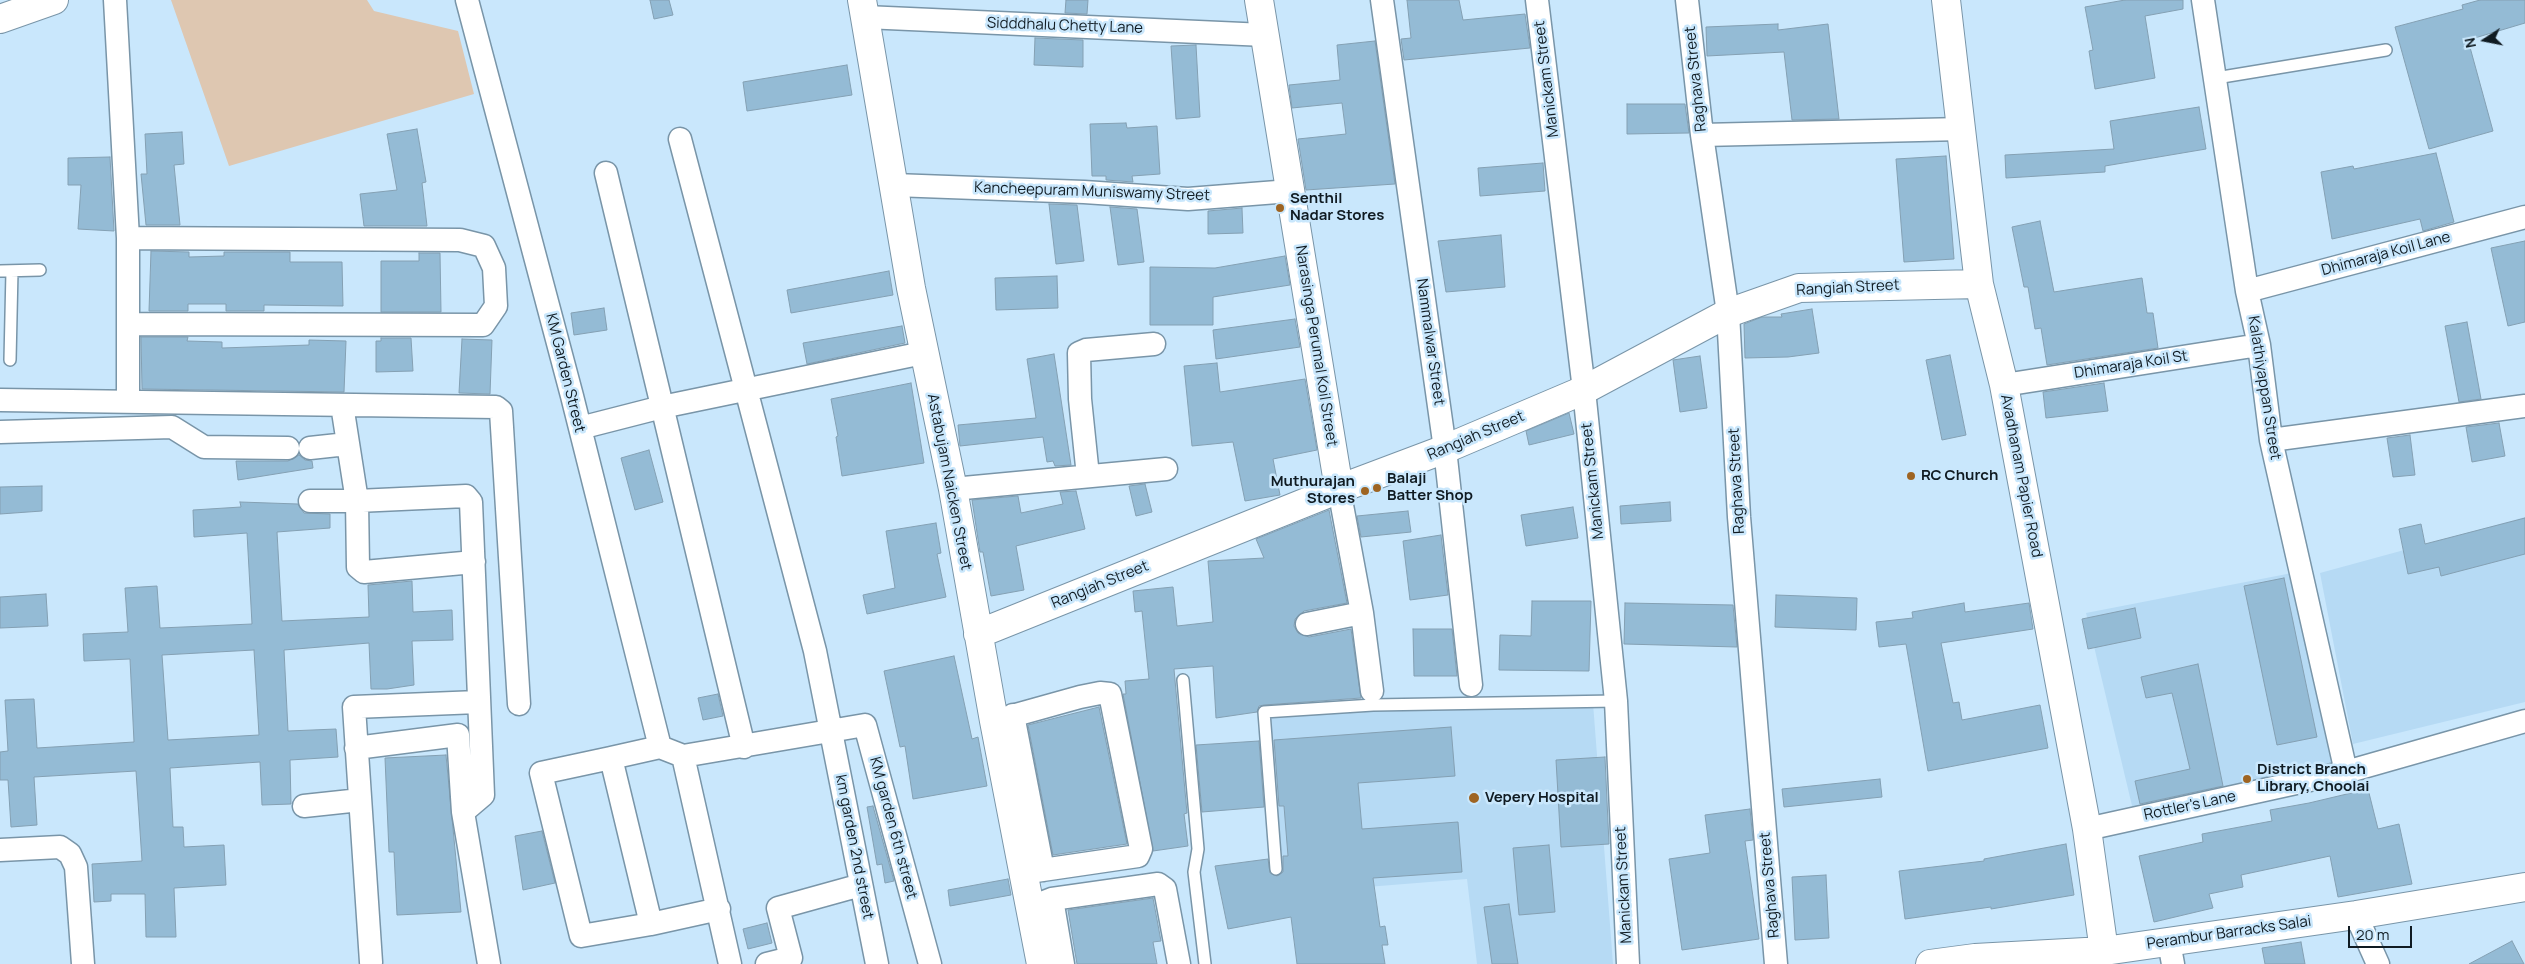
<!DOCTYPE html>
<style>
body{margin:0}
#map{position:relative;width:2525px;height:964px;overflow:hidden;background:#c9e7fc;font-family:Manrope,sans-serif}
canvas{display:block}
.north{position:absolute;left:2460px;top:15px;width:50px;height:50px;-webkit-text-stroke:4px #c9e7fc;paint-order:stroke;rotate:259deg;font-size:14px;font-weight:700;line-height:20px;text-align:center;color:#101b22}
.north::after{content:'';display:block;margin:auto;width:18px;height:22px;background:#101b22;clip-path:polygon(50% 0,100% 100%,50% 72%,0 100%)}
.scale{position:absolute;left:2348px;top:926px;width:64px;height:22px;box-sizing:border-box;border:2px solid #101b22;border-top:0;padding-left:6px;font-size:15px;line-height:18px;white-space:nowrap;color:#101b22;-webkit-text-stroke:4px #c9e7fc;paint-order:stroke}
</style>
<div id="map">
<canvas width="2525" height="964"></canvas>
<div class="north">N</div>
<div class="scale">20 m</div>
</div>
<script>
const context = document.querySelector('canvas').getContext('2d');
context.lineJoin = 'round';
function fillPath(path, color) {
  context.fillStyle = color;
  context.fill(path, 'evenodd');
}
function shape(rows) {
  const path = new Path2D();
  for (const r of rows) {
    path.moveTo(r[0], r[1]);
    for (let i = 2; i < r.length; i += 2) path.lineTo(r[i], r[i + 1]);
  }
  return path;
}
function strokePath(path, color, width, dash) {
  context.strokeStyle = color;
  context.lineWidth = width;
  context.lineCap = dash ? 'butt' : 'round';
  context.setLineDash(dash || []);
  context.stroke(path);
}
function write(font, color, halo, rows, align = 'center') {
  context.font = font + ' Manrope,sans-serif';
  context.lineWidth = 5;
  context.setLineDash([]);
  context.textBaseline = 'middle';
  context.strokeStyle = halo;
  context.fillStyle = color;
  for (const [text, x, y, turn = 0] of rows) {
    context.save();
    context.translate(x, y);
    context.rotate((+turn || 0) * Math.PI / 180);
    context.textAlign = isNaN(turn) ? turn : align;
    if (halo) context.strokeText(text, 0, 0);
    context.fillText(text, 0, 0);
    context.restore();
  }
}
fillPath(shape([
 [2525,517,2525,702,2353,744,2320,573],
 [2292,573,2339,767,2134,814,2086,613],
 [1593,703,1613,964,1477,964,1467,879,1279,894,1270,711]
]), '#b6daf4');
fillPath(shape([
 [171,0,367,0,374,11,458,31,474,94,229,166]
]), '#dec7b1');
const building = shape([
 [650,0,669,0,673,15,654,19,650,0],
 [1066,0,1088,0,1087,14,1065,13,1066,0],
 [1407,0,1459,0,1463,20,1525,14,1530,48,1404,60,1401,39,1411,38,1407,0],
 [2125,0,2183,0,2183,9,2145,16,2155,78,2095,89,2089,51,2093,50,2085,7,2125,0],
 [2480,0,2525,0,2525,23,2468,40,2493,131,2429,149,2395,27,2463,9,2462,5,2480,0],
 [1778,24,1778,30,1828,24,1839,119,1792,120,1784,52,1707,56,1706,27,1778,24],
 [1035,38,1083,40,1083,67,1034,65,1035,38],
 [1375,41,1395,184,1306,190,1298,139,1346,134,1342,103,1292,108,1289,85,1340,80,1337,45,1375,41],
 [1196,45,1200,117,1176,119,1171,46,1196,45],
 [847,65,852,95,747,111,743,82,847,65],
 [1627,104,1685,104,1689,133,1627,134,1627,104],
 [2199,107,2206,149,2105,166,2105,172,2006,178,2005,155,2114,149,2110,121,2199,107],
 [1126,123,1127,128,1157,126,1160,174,1132,176,1133,182,1106,180,1106,176,1092,176,1090,124,1126,123],
 [417,129,426,182,422,183,427,226,364,226,360,194,397,190,387,134,417,129],
 [182,132,184,164,174,165,180,225,146,225,141,174,147,174,145,134,182,132],
 [2436,153,2454,222,2423,231,2420,219,2332,239,2321,172,2353,166,2354,169,2436,153],
 [1946,156,1954,259,1904,262,1896,159,1946,156],
 [110,157,114,231,78,229,81,185,68,185,68,158,110,157],
 [1543,163,1545,191,1480,196,1478,168,1543,163],
 [1049,204,1077,205,1084,261,1056,264,1049,204],
 [1110,207,1137,209,1144,262,1118,265,1110,207],
 [1242,208,1243,233,1208,234,1208,211,1242,208],
 [2040,221,2054,292,2142,278,2147,313,2153,313,2158,348,2047,365,2041,328,2035,329,2028,287,2024,287,2012,227,2040,221],
 [1501,235,1505,287,1446,292,1438,241,1501,235],
 [2525,241,2525,322,2508,326,2491,248,2525,241],
 [151,251,189,252,189,257,224,256,224,252,290,252,290,262,342,262,343,306,264,305,264,311,226,311,226,304,188,304,188,311,149,311,151,251],
 [419,253,440,253,441,312,381,312,381,261,419,261,419,253],
 [1285,256,1290,285,1213,297,1213,325,1150,325,1150,267,1215,268,1285,256],
 [889,271,893,295,791,313,787,290,889,271],
 [1057,276,1058,308,996,310,995,278,1057,276],
 [604,308,607,330,574,335,571,313,604,308],
 [1812,309,1819,353,1788,357,1745,358,1744,324,1762,317,1782,317,1781,314,1812,309],
 [1295,319,1300,347,1216,359,1213,330,1295,319],
 [2467,322,2481,399,2459,402,2445,326,2467,322],
 [902,326,905,343,807,364,803,343,902,326],
 [141,337,188,337,187,341,222,342,222,348,309,345,309,340,346,341,344,392,142,389,141,337],
 [381,338,411,338,413,371,376,372,376,341,381,341,381,338],
 [462,339,492,340,490,394,459,393,462,339],
 [1054,354,1071,465,1055,466,1053,461,1047,462,1043,437,960,446,958,425,1036,418,1027,359,1054,354],
 [1950,355,1966,435,1942,440,1926,360,1950,355],
 [1700,356,1707,408,1680,412,1673,360,1700,356],
 [1217,363,1220,392,1305,379,1317,450,1273,459,1280,495,1245,501,1233,442,1192,446,1184,366,1217,363],
 [911,383,924,463,842,476,836,437,838,436,831,399,911,383],
 [2104,383,2108,411,2046,418,2043,392,2104,383],
 [1569,413,1574,434,1529,445,1526,431,1569,413],
 [2499,423,2505,456,2472,462,2466,427,2499,423],
 [2410,435,2415,475,2393,477,2387,438,2410,435],
 [649,450,663,502,635,510,621,458,649,450],
 [299,455,305,460,312,461,313,468,238,480,236,461,288,461,299,455],
 [1145,484,1152,512,1136,516,1129,486,1145,484],
 [42,486,42,511,0,514,0,487,42,486],
 [1076,491,1085,529,1016,546,1024,590,991,596,983,552,980,552,972,500,1018,496,1021,513,1063,504,1060,492,1076,491],
 [240,502,298,504,304,513,330,514,330,528,277,532,282,621,369,617,368,585,412,581,413,612,452,610,453,640,412,641,414,685,387,689,371,689,369,643,284,650,288,731,336,729,338,757,290,760,291,804,262,805,260,762,170,768,173,827,183,827,184,847,224,845,226,885,174,888,176,937,146,937,145,894,111,894,111,901,94,902,92,864,142,861,136,771,34,777,37,825,11,827,8,780,0,780,0,752,8,751,5,700,34,699,37,748,134,742,130,659,84,661,83,634,128,632,125,588,157,586,160,628,252,624,247,533,194,537,193,510,241,507,240,502],
 [254,650,259,735,168,740,162,655,254,650],
 [1670,502,1671,521,1621,524,1620,506,1670,502],
 [1573,507,1578,538,1526,546,1521,515,1573,507],
 [1329,510,1347,603,1304,611,1295,619,1294,626,1298,633,1309,637,1351,629,1361,698,1264,705,1259,706,1257,712,1216,718,1213,666,1174,669,1187,813,1184,814,1188,846,1153,851,1123,694,1126,694,1125,681,1149,679,1142,611,1135,612,1133,591,1173,587,1177,626,1213,622,1208,561,1264,558,1256,539,1329,510],
 [1408,511,1411,532,1361,537,1357,516,1408,511],
 [2525,518,2525,554,2441,576,2439,567,2408,574,2399,529,2421,524,2425,544,2525,518],
 [936,523,941,553,937,554,946,597,867,614,863,595,895,588,886,531,936,523],
 [1441,535,1448,595,1410,600,1403,541,1441,535],
 [2284,578,2317,737,2277,745,2244,586,2284,578],
 [46,594,48,626,0,628,0,597,46,594],
 [1776,595,1857,598,1856,630,1775,627,1776,595],
 [1532,601,1591,601,1589,671,1499,670,1500,635,1531,636,1532,601],
 [1625,603,1733,605,1737,647,1624,644,1625,603],
 [1964,603,1965,612,2029,603,2033,629,1941,643,1953,703,1959,702,1962,720,2040,705,2048,748,1928,771,1906,644,1879,647,1876,622,1913,618,1912,612,1964,603],
 [2135,608,2141,638,2088,649,2082,619,2135,608],
 [1413,629,1452,629,1457,676,1414,676,1413,629],
 [954,656,972,739,978,737,987,786,913,799,905,746,900,747,884,671,954,656],
 [2198,664,2223,786,2140,804,2135,781,2190,769,2172,693,2146,698,2141,677,2198,664],
 [718,694,723,716,703,720,698,698,718,694],
 [1099,707,1127,844,1053,855,1028,725,1099,707],
 [1451,727,1455,776,1358,783,1362,829,1458,822,1462,872,1373,878,1380,927,1385,926,1388,945,1382,945,1385,964,1297,964,1291,917,1228,929,1215,866,1268,859,1270,873,1277,876,1283,872,1283,856,1288,856,1284,806,1279,806,1274,740,1451,727],
 [1259,741,1264,807,1202,812,1196,745,1259,741],
 [446,755,461,912,397,915,394,852,389,852,385,758,446,755],
 [1605,757,1609,844,1561,847,1556,760,1605,757],
 [1880,779,1882,797,1784,807,1782,789,1880,779],
 [2368,789,2378,829,2399,824,2412,884,2338,897,2330,856,2241,875,2243,887,2209,894,2213,908,2154,922,2139,856,2203,842,2202,834,2272,821,2270,810,2309,803,2368,789],
 [873,806,894,881,885,883,882,864,877,865,867,807,873,806],
 [1750,809,1753,840,1745,841,1759,939,1682,950,1669,859,1710,853,1705,815,1750,809],
 [542,831,555,883,523,890,515,836,542,831],
 [2066,844,2074,895,1991,909,1991,907,1905,919,1899,871,1984,861,1984,859,2066,844],
 [1549,845,1555,912,1519,915,1513,848,1549,845],
 [1826,875,1829,938,1795,940,1792,877,1826,875],
 [1008,879,1011,895,950,906,948,890,1008,879],
 [1153,898,1161,941,1153,942,1157,964,1077,964,1068,910,1153,898],
 [1509,904,1518,964,1492,964,1484,907,1509,904],
 [767,923,772,943,748,949,743,929,767,923],
 [2512,941,2524,964,2469,964,2512,941],
 [2301,942,2305,964,2265,964,2262,948,2301,942]
]);
fillPath(building, '#94bbd5');
strokePath(building, '#84a0b3', 1);
const lane = shape([
 [2216,78,2386,50],
 [0,271,40,270],
 [10,360,12,271],
 [1183,680,1198,849,1194,872,1205,964],
 [1276,869,1264,712,1373,705,1616,701]
]);
const street = shape([
 [115,0,128,238,128,401],
 [467,0,572,396,660,747],
 [1382,0,1445,449,1471,685],
 [1537,0,1584,390,1616,701,1628,964],
 [1687,0,1702,135,1728,313,1739,517,1776,964],
 [2203,0,2247,291,2259,345,2271,440,2346,772],
 [865,17,1265,35],
 [1702,135,1962,129],
 [680,139,815,651,877,964],
 [606,173,744,747],
 [894,185,1084,192,1188,199,1290,191],
 [128,238,460,240,484,246,494,268,496,306,483,325,129,324],
 [2247,291,2525,217],
 [2004,385,2259,345],
 [0,400,496,407,501,411,519,704],
 [342,405,357,501,466,496,471,502,483,795,463,812],
 [580,428,662,407,923,353],
 [0,432,172,427,204,447,288,448],
 [2271,440,2525,406],
 [310,448,347,444],
 [1088,476,1080,399,1079,353,1086,350,1154,344],
 [953,489,1166,469],
 [1339,489,1362,613,1372,691],
 [310,501,357,501,358,567,364,572,474,562],
 [1307,624,1362,613],
 [1013,715,1043,870],
 [994,721,1080,697,1100,693,1110,694,1141,849,1138,856,1022,873],
 [660,747,683,756,865,725,930,964],
 [660,747,611,758,651,924,719,909],
 [356,748,458,735,463,812,489,964],
 [683,756,730,964],
 [611,758,541,773,581,936,651,924],
 [304,806,360,800],
 [2087,829,2346,772,2525,721],
 [0,850,60,847,70,854,76,867,83,964],
 [1052,899,1063,964],
 [1029,908,1052,899,1158,884,1165,889,1179,964],
 [2356,915,2378,964],
 [2169,942,2173,964],
 [371,962,354,707,478,702],
 [767,964,791,958,778,908,861,885]
]);
const secondary = shape([
 [862,0,911,288,953,489,994,721,1041,964],
 [1259,0,1339,489],
 [1946,0,1979,284,2004,385,2087,829,2104,951],
 [0,19,54,0],
 [978,634,1339,489,1445,449,1584,390,1728,313,1799,288,1979,284],
 [1930,964,1975,958,2104,951,2356,915,2525,887]
]);
strokePath(lane, '#7995a8', 14);
strokePath(street, '#7995a8', 25);
strokePath(secondary, '#7995a8', 30);
strokePath(lane, '#fff', 11);
strokePath(street, '#fff', 22);
strokePath(secondary, '#fff', 28);
for (const [x, y, r, color] of [
 [1280,208,5,"#9e6422"],
 [1911,476,5,"#9e6422"],
 [1377,488,5,"#9e6422"],
 [1365,491,5,"#9e6422"],
 [2247,779,5,"#9e6422"],
 [1474,798,6,"#9e6422"]
]) {
  const dot = new Path2D();
  dot.arc(x, y, r, 0, 2 * Math.PI);
  context.fillStyle = color;
  context.fill(dot);
  strokePath(dot, '#c9e7fc', 2);
}
write('15px', '#101b22', '#c9e7fc', [
 ["Sidddhalu Chetty Lane",1065,26,2],
 ["Manickam Street",1547,79,-97],
 ["Raghava Street",1696,79,-96],
 ["Kancheepuram Muniswamy Street",1092,192,2],
 ["Dhimaraja Koil Lane",2386,254,-15],
 ["Rangiah Street",1848,288,-3],
 ["Nammalwar Street",1430,342,82],
 ["Narasinga Perumal Koil Street",1316,346,81],
 ["Dhimaraja Koil St",2131,365,-9],
 ["KM Garden Street",565,373,76],
 ["Kalathiyappan Street",2264,388,81],
 ["Rangiah Street",1476,436,-23],
 ["Avadhanam Papier Road",2021,476,79],
 ["Manickam Street",1593,481,-96],
 ["Raghava Street",1737,481,-93],
 ["Astabujam Naicken Street",949,482,79],
 ["Rangiah Street",1100,585,-22],
 ["Rottler's Lane",2190,806,-12],
 ["KM garden 6th street",893,828,75],
 ["km garden 2nd street",854,847,79],
 ["Manickam Street",1624,885,-93],
 ["Raghava Street",1770,885,-95],
 ["Perambur Barracks Salai",2229,933,-8]
]);
write('bold 15px', '#101b22', '#c9e7fc', [
 ["Senthil",1290,199],
 ["Nadar Stores",1290,216],
 ["RC Church",1921,476],
 ["Balaji",1387,479],
 ["Batter Shop",1387,496],
 ["Muthurajan",1355,482,"right"],
 ["Stores",1355,499,"right"],
 ["District Branch",2257,770],
 ["Library, Choolai",2257,787],
 ["Vepery Hospital",1485,798]
], 'left');
</script>
